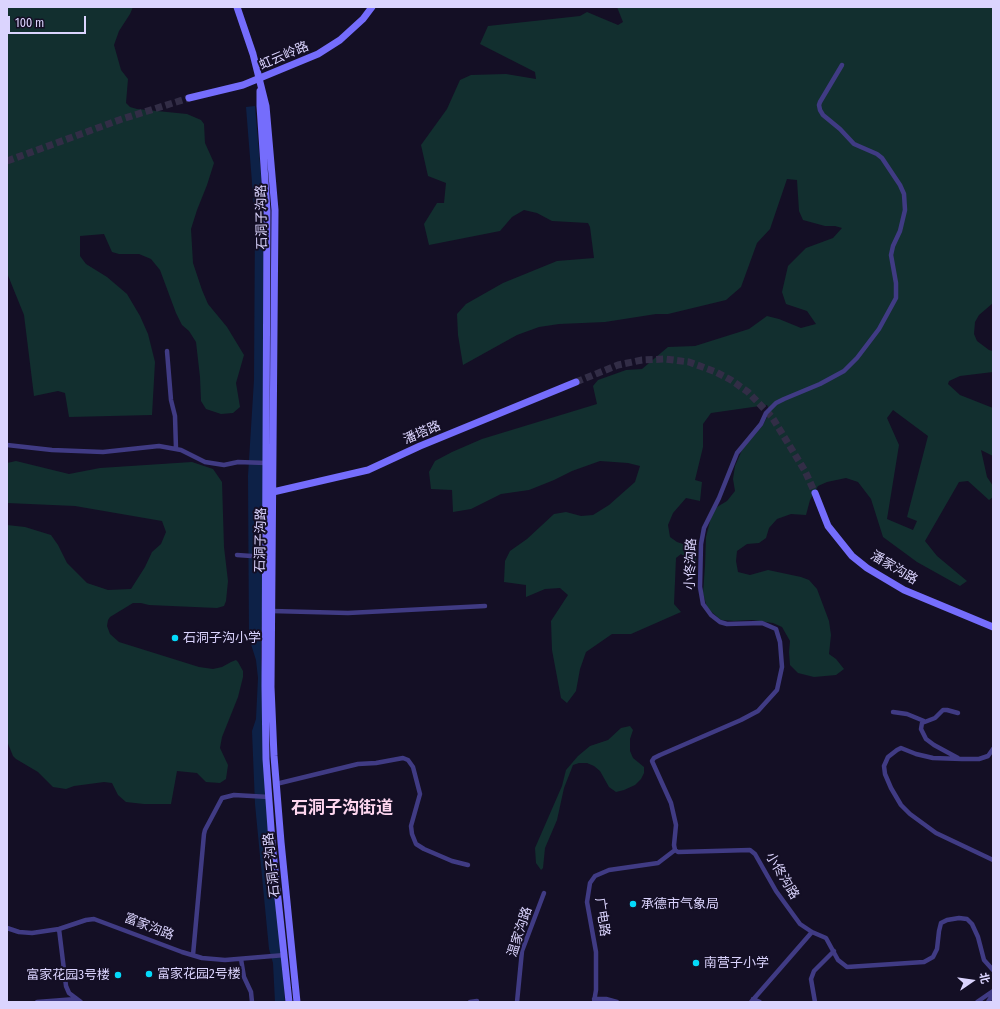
<!DOCTYPE html>
<meta charset="utf-8">
<style>
body{margin:0}
#map{position:relative;width:1000px;height:1009px;overflow:hidden;background:#140f25;font-family:"Fira Sans Condensed","Noto Sans SC",sans-serif}
canvas{display:block}
.frame{position:absolute;inset:0;border:8px solid #dbd4fe;pointer-events:none}
.north{position:absolute;left:952px;top:961px;width:40px;height:40px;-webkit-text-stroke:3px #140f25;paint-order:stroke;rotate:77deg;font-size:11px;font-weight:700;line-height:16px;text-align:center;color:#dbd4fe}
.north::after{content:'';display:block;margin:auto;width:14px;height:18px;background:#dbd4fe;clip-path:polygon(50% 0,100% 100%,50% 72%,0 100%)}
.scale{position:absolute;left:8px;top:16px;width:78px;height:18px;box-sizing:border-box;border:2px solid #dbd4fe;border-top:0;padding-left:5px;font-size:12px;line-height:14px;white-space:nowrap;color:#dbd4fe;-webkit-text-stroke:3px #140f25;paint-order:stroke}
</style>
<div id="map">
<canvas width="1000" height="1009"></canvas>
<div class="frame"></div>
<div class="north">北</div>
<div class="scale">100 m</div>
</div>
<script>
const context = document.querySelector('canvas').getContext('2d');
context.lineJoin = 'round';
function fillPath(path, color) {
  context.fillStyle = color;
  context.fill(path, 'evenodd');
}
function shape(rows) {
  const path = new Path2D();
  for (const r of rows) {
    path.moveTo(r[0], r[1]);
    for (let i = 2; i < r.length; i += 2) path.lineTo(r[i], r[i + 1]);
  }
  return path;
}
function strokePath(path, color, width, dash) {
  context.strokeStyle = color;
  context.lineWidth = width;
  context.lineCap = dash ? 'butt' : 'round';
  context.setLineDash(dash || []);
  context.stroke(path);
}
function write(font, color, halo, rows, align = 'center') {
  context.font = font + ' "Fira Sans Condensed","Noto Sans SC",sans-serif';
  context.lineWidth = 4;
  context.setLineDash([]);
  context.textBaseline = 'middle';
  context.strokeStyle = halo;
  context.fillStyle = color;
  for (const [text, x, y, turn = 0] of rows) {
    context.save();
    context.translate(x, y);
    context.rotate((+turn || 0) * Math.PI / 180);
    context.textAlign = isNaN(turn) ? turn : align;
    if (halo) context.strokeText(text, 0, 0);
    context.fillText(text, 0, 0);
    context.restore();
  }
}
fillPath(shape([
 [7,7,133,7,130,14,119,31,114,45,121,70,128,79,126,103,130,107,137,109,187,114,201,120,204,124,205,143,214,163,207,185,197,210,191,229,193,263,202,290,208,304,227,327,244,355,236,383,240,407,233,413,221,414,206,409,201,401,200,377,196,342,189,331,182,325,176,313,160,270,151,259,139,254,119,254,112,252,104,234,80,236,80,256,86,264,107,277,127,294,140,316,148,334,155,362,152,415,69,417,65,393,58,391,34,396,24,315,7,273],
 [617,7,993,7,993,303,979,315,975,322,974,334,977,341,989,350,993,351,993,372,960,376,949,381,948,384,960,395,993,408,993,456,981,450,987,477,993,486,993,497,989,500,968,481,959,482,925,541,937,556,967,581,960,586,917,562,883,537,871,499,858,482,846,478,827,482,818,486,810,500,806,515,791,514,777,519,769,528,766,538,759,543,747,544,737,551,736,561,738,572,750,575,768,570,801,577,809,580,817,589,829,621,831,635,829,654,836,659,844,669,836,675,814,677,798,673,790,665,789,652,790,641,782,627,773,623,752,620,734,621,721,620,707,608,703,593,705,566,706,537,712,513,717,507,727,501,735,491,733,479,735,466,742,450,763,425,770,411,767,405,711,413,703,424,703,447,695,480,702,482,700,501,686,498,673,513,668,525,670,537,677,542,692,547,696,554,696,564,681,554,676,558,674,604,681,612,631,634,612,634,586,652,580,669,576,691,567,703,561,698,552,650,551,621,568,595,560,588,545,589,526,597,526,585,504,582,505,561,510,551,527,539,554,514,566,512,581,516,593,515,609,505,635,482,640,466,628,463,600,461,572,471,554,480,529,490,501,494,471,509,453,512,452,490,431,489,429,472,435,461,452,452,482,439,597,404,593,386,598,380,626,370,642,369,668,347,695,346,749,329,767,316,779,319,801,328,816,324,807,311,786,304,782,292,788,266,806,248,833,238,842,228,835,226,825,226,803,220,799,211,797,180,787,179,770,229,757,243,741,287,726,300,668,314,656,314,605,322,559,324,539,327,517,335,463,365,458,335,457,314,466,304,503,283,557,261,594,258,590,227,588,223,552,221,537,213,524,210,512,217,500,231,429,245,424,224,437,203,444,203,446,183,428,176,421,145,447,109,460,80,471,75,506,74,536,79,535,72,480,44,488,26,580,16,587,12,618,25,623,22],
 [893,410,928,436,907,517,917,521,913,530,887,519,899,445,887,418],
 [16,461,69,474,100,468,192,462,213,469,222,482,224,547,228,581,226,601,224,606,217,608,149,605,141,603,133,603,110,617,108,620,107,626,110,634,119,642,199,667,213,669,222,667,231,662,236,660,238,662,243,671,243,677,238,697,222,737,220,748,228,765,226,779,220,783,206,782,197,773,177,771,171,804,144,804,126,802,118,795,112,783,104,782,74,786,66,789,53,787,38,772,16,759,13,756,7,741,7,525,25,527,51,535,58,545,67,563,87,583,108,590,131,589,145,567,152,552,161,544,166,532,162,521,75,506,7,503,7,463],
 [630,726,633,730,630,739,630,751,633,758,644,767,644,773,641,779,635,785,624,790,616,792,609,787,600,771,594,766,587,763,579,763,573,765,564,788,557,820,545,848,543,868,541,870,536,863,535,848,562,786,566,770,578,756,590,746,608,740,621,728]
]), '#122f2f');
fillPath(shape([
 [255,106,264,210,263,565,261,657,285,1002,275,1002,273,963,269,949,255,804,252,731,256,719,258,678,256,660,249,638,248,476,254,380,255,220,246,107]
]), '#0d2147');
strokePath(shape([
 [7,161,122,119,189,98],
 [576,382,618,365,642,360,665,359,689,362,716,372,731,380,748,392,772,417,805,471,815,493]
]), '#322d46', 7, [7, 3.5]);
strokePath(shape([
 [842,65,820,102,819,105,820,110,823,115,840,129,854,144,877,154,882,158,900,185,904,194,905,210,900,231,893,246,891,255,896,283,896,298,879,329,857,358,844,371,820,384,784,399,776,403,766,413,761,424,737,453,719,498,704,528,701,544,700,587,703,604,711,615,720,622,727,624,762,623,776,629,780,642,782,667,777,690,758,711,741,720,660,755,654,758,652,761,671,803,676,825,674,845,675,850,678,852,750,850,755,854,776,891,800,924,812,932,826,938,838,960,847,967,924,962,933,957,937,949,939,931,941,923,947,920,959,918,967,919,972,924,978,937,984,960,993,970],
 [167,351,171,400,175,416,176,449],
 [7,445,52,450,103,452,159,446,181,450,205,462,224,465,238,462,266,463],
 [237,555,266,557],
 [272,611,348,613,485,606],
 [893,712,907,714,924,721],
 [958,713,947,710,943,710,935,718,922,723,921,729,926,739,934,745,958,758],
 [993,749,988,756,979,759,962,759,933,758,916,754,901,748,897,750,888,757,884,766,885,774,891,788,901,805,910,814,936,833,993,860],
 [276,784,358,764,376,763,403,758,408,760,413,767,420,794,411,826,412,834,416,844,424,849,452,861,468,865],
 [7,928,19,932,32,933,59,929,86,920,94,919,182,952,202,958,225,960,285,955],
 [59,929,66,986,69,993,81,1002],
 [193,955,204,834,205,830,222,798,234,795,269,797],
 [241,959,244,977,251,992,252,1002],
 [594,999,606,999,617,1002],
 [753,999,760,1002],
 [37,1002,76,999],
 [470,1002,477,1001],
 [517,1002,522,951,544,893],
 [594,1002,596,990,596,952,587,902,590,883,595,876,609,870,658,863,675,850],
 [751,1002,812,932],
 [815,1002,811,979,814,971,834,951],
 [977,1002,993,991],
 [988,1002,993,994]
]), '#403b84', 4.5);
strokePath(shape([
 [237,7,253,54,266,106,275,210,271,687,274,756,281,842,297,1002],
 [260,91,260,106,267,211,265,686,266,759,272,842,289,1002],
 [189,98,243,85,318,54,340,40,363,19,372,7],
 [273,492,368,470,420,446,576,382],
 [815,493,828,526,852,556,867,568,904,590,993,627]
]), '#756dfc', 7);
for (const [x, y, r, color] of [
 [175,638,4,"#04dafa"],
 [633,904,4,"#04dafa"],
 [696,963,4,"#04dafa"],
 [149,974,4,"#04dafa"],
 [118,975,4,"#04dafa"]
]) {
  const dot = new Path2D();
  dot.arc(x, y, r, 0, 2 * Math.PI);
  context.fillStyle = color;
  context.fill(dot);
  strokePath(dot, '#140f25', 1.5);
}
write('13px', '#dbd4fe', '#140f25', [
 ["虹云岭路",284,56,-23],
 ["石洞子沟路",262,217,-91],
 ["潘塔路",422,433,-23],
 ["石洞子沟路",261,540,-89],
 ["小佟沟路",691,564,-88],
 ["潘家沟路",894,568,31],
 ["石洞子沟路",272,865,-96],
 ["小佟沟路",782,876,59],
 ["广电路",602,917,82],
 ["富家沟路",149,927,21],
 ["温家沟路",520,932,-72]
]);
write('13px', '#dbd4fe', '#140f25', [
 ["石洞子沟小学",183,638],
 ["承德市气象局",641,904],
 ["南营子小学",704,963],
 ["富家花园2号楼",157,974],
 ["富家花园3号楼",110,975,"right"]
], 'left');
write('bold 17px', '#fed6ef', '#140f25', [
 ["石洞子沟街道",342,808]
]);
</script>
